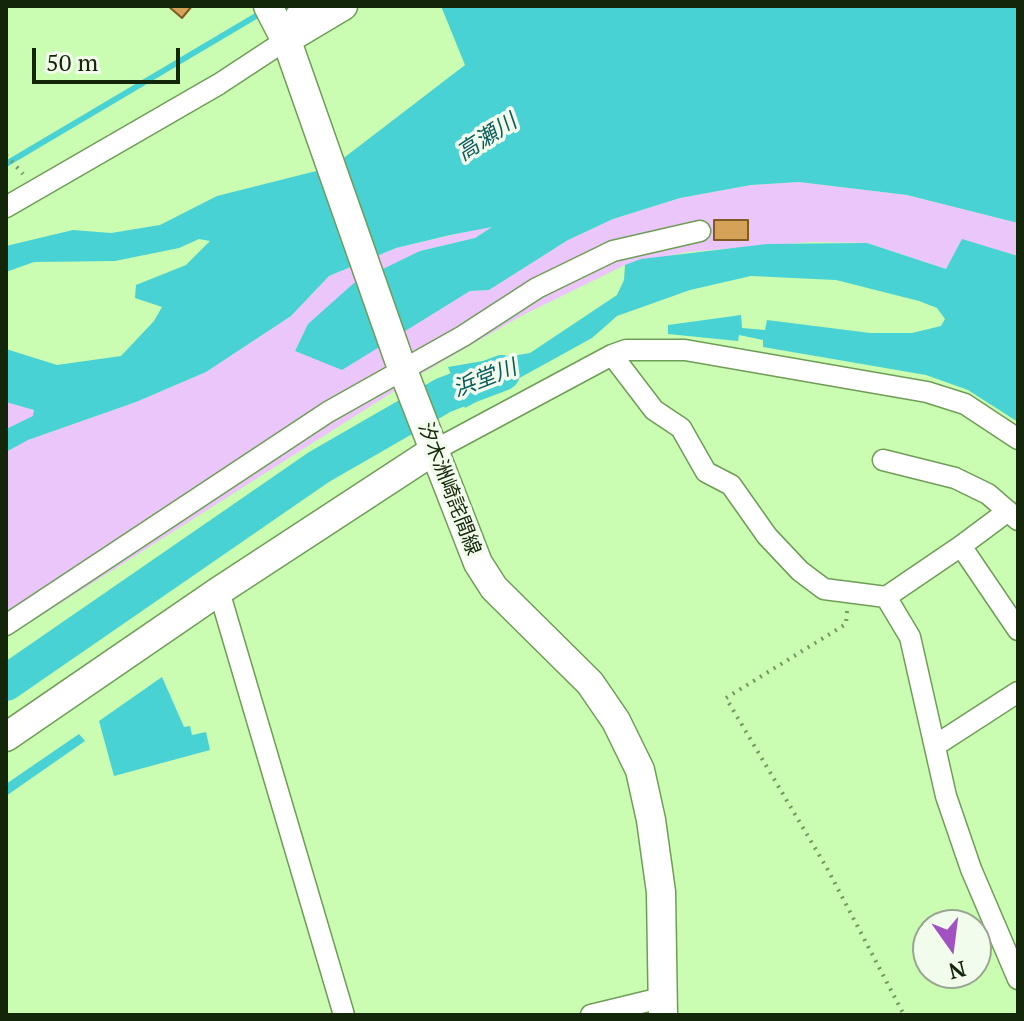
<!DOCTYPE html>
<meta charset="utf-8">
<style>
body{margin:0}
#map{position:relative;width:1024px;height:1021px;overflow:hidden;background:#cafcb2;font-family:"PT Serif",serif}
canvas{display:block}
.frame{position:absolute;inset:0;border:8px solid #142609;pointer-events:none}
.north{position:absolute;left:912px;top:909px;width:80px;height:80px;box-sizing:border-box;background:#f2fced;border:2px solid #99a692;border-radius:50%;rotate:166deg;font-size:22px;font-weight:700;line-height:32px;text-align:center;color:#142609}
.north::after{content:'';display:block;margin:auto;width:28px;height:36px;background:#a251c1;clip-path:polygon(50% 0,100% 100%,50% 72%,0 100%)}
.scale{position:absolute;left:32px;top:48px;width:148px;height:36px;box-sizing:border-box;border:4px solid #142609;border-top:0;padding-left:10px;font-size:24px;line-height:28px;white-space:nowrap;color:#142609;-webkit-text-stroke:6px #f2fced;paint-order:stroke}
</style>
<div id="map">
<canvas width="1024" height="1021"></canvas>
<div class="frame"></div>
<div class="north">N</div>
<div class="scale">50 m</div>
</div>
<script>
const context = document.querySelector('canvas').getContext('2d');
context.lineJoin = 'round';
function fillPath(path, color) {
  context.fillStyle = color;
  context.fill(path, 'evenodd');
}
function shape(rows) {
  const path = new Path2D();
  for (const r of rows) {
    path.moveTo(r[0], r[1]);
    for (let i = 2; i < r.length; i += 2) path.lineTo(r[i], r[i + 1]);
  }
  return path;
}
function strokePath(path, color, width, dash) {
  context.strokeStyle = color;
  context.lineWidth = width;
  context.lineCap = dash ? 'butt' : 'round';
  context.setLineDash(dash || []);
  context.stroke(path);
}
function write(font, color, halo, rows, align = 'center') {
  context.font = font + ' "PT Serif","Noto Sans JP",serif';
  context.lineWidth = 7;
  context.setLineDash([]);
  context.textBaseline = 'middle';
  context.strokeStyle = halo;
  context.fillStyle = color;
  for (const [text, x, y, turn = 0] of rows) {
    context.save();
    context.translate(x, y);
    context.rotate((+turn || 0) * Math.PI / 180);
    context.textAlign = isNaN(turn) ? turn : align;
    if (halo) context.strokeText(text, 0, 0);
    context.fillText(text, 0, 0);
    context.restore();
  }
}
fillPath(shape([
 [799,182,907,195,1018,223,1018,256,962,240,946,269,867,243,812,242,687,252,625,265,521,316,418,376,6,638,6,452,28,440,136,402,206,372,291,316,329,276,396,248,495,225,475,238,420,251,308,324,295,351,342,369,470,291,489,290,568,240,613,219,680,198,751,185],
 [6,402,34,410,34,416,6,429]
]), '#ebc6fb');
fillPath(shape([
 [441,6,1018,6,1018,223,907,195,799,182,751,185,680,198,613,219,568,240,489,290,470,291,342,370,295,351,308,324,354,283,420,251,475,238,492,227,450,235,396,248,329,276,291,316,206,372,136,402,28,440,6,452,6,429,33,416,34,410,6,402,6,349,57,365,121,356,154,321,162,307,135,298,136,285,186,265,210,241,199,239,179,248,115,261,34,262,6,272,6,246,73,230,111,233,160,225,217,196,332,167,465,65],
 [962,239,1018,256,1018,422,968,390,926,375,763,347,763,340,739,335,738,341,668,334,668,325,741,315,742,328,765,330,767,320,870,333,912,333,941,326,945,319,937,308,919,301,836,280,751,276,690,290,617,316,592,338,465,408,448,367,530,353,617,295,624,280,625,265,641,259,767,244,867,243,946,269],
 [162,677,184,727,190,726,192,735,206,732,210,750,114,776,99,721],
 [79,734,85,741,6,796,6,784]
]), '#48d2d3');
strokePath(shape([
 [6,164,261,13]
]), '#48d2d3', 6);
strokePath(shape([
 [6,683,319,467,444,395,502,373]
]), '#48d2d3', 36);
const building = shape([
 [168,6,192,6,182,18,168,6],
 [714,220,748,220,748,240,714,240,714,220]
]);
fillPath(building, '#d5a358');
strokePath(building, '#805b21', 2);
const street = shape([
 [6,207,219,84,286,40,296,15,310,6],
 [612,355,626,350,685,350,927,392,965,404,1018,439],
 [433,451,612,355,654,410,681,428,706,472,731,485,767,536,800,571,824,589,886,597,961,546,1018,630],
 [883,460,955,478,988,494,1018,520],
 [961,546,1008,511],
 [219,591,344,1015],
 [886,597,910,637,946,796,971,869,1018,979],
 [6,625,328,412,463,336,537,288,613,251,700,231],
 [936,745,1018,692],
 [591,1015,661,998]
]);
const secondary = shape([
 [268,6,289,47,399,360,478,563,494,588,590,683,616,721,640,770,651,820,661,892,663,1015],
 [286,40,343,6],
 [6,737,219,591,433,451]
]);
strokePath(street, '#6f9d57', 23);
strokePath(secondary, '#6f9d57', 31);
strokePath(shape([
 [6,155,23,174],
 [847,611,846,624,726,698,828,870,904,1015]
]), '#749762', 4, [2, 6]);
strokePath(street, '#fff', 20);
strokePath(secondary, '#fff', 28);
write('20px', '#142609', '#f2fced', [
 ["汐木洲崎詫間線",449,489,69]
]);
write('italic 22px', '#0c5c5d', '#f2fced', [
 ["高瀬川",487,138,-33],
 ["浜堂川",485,379,-21]
]);
</script>
